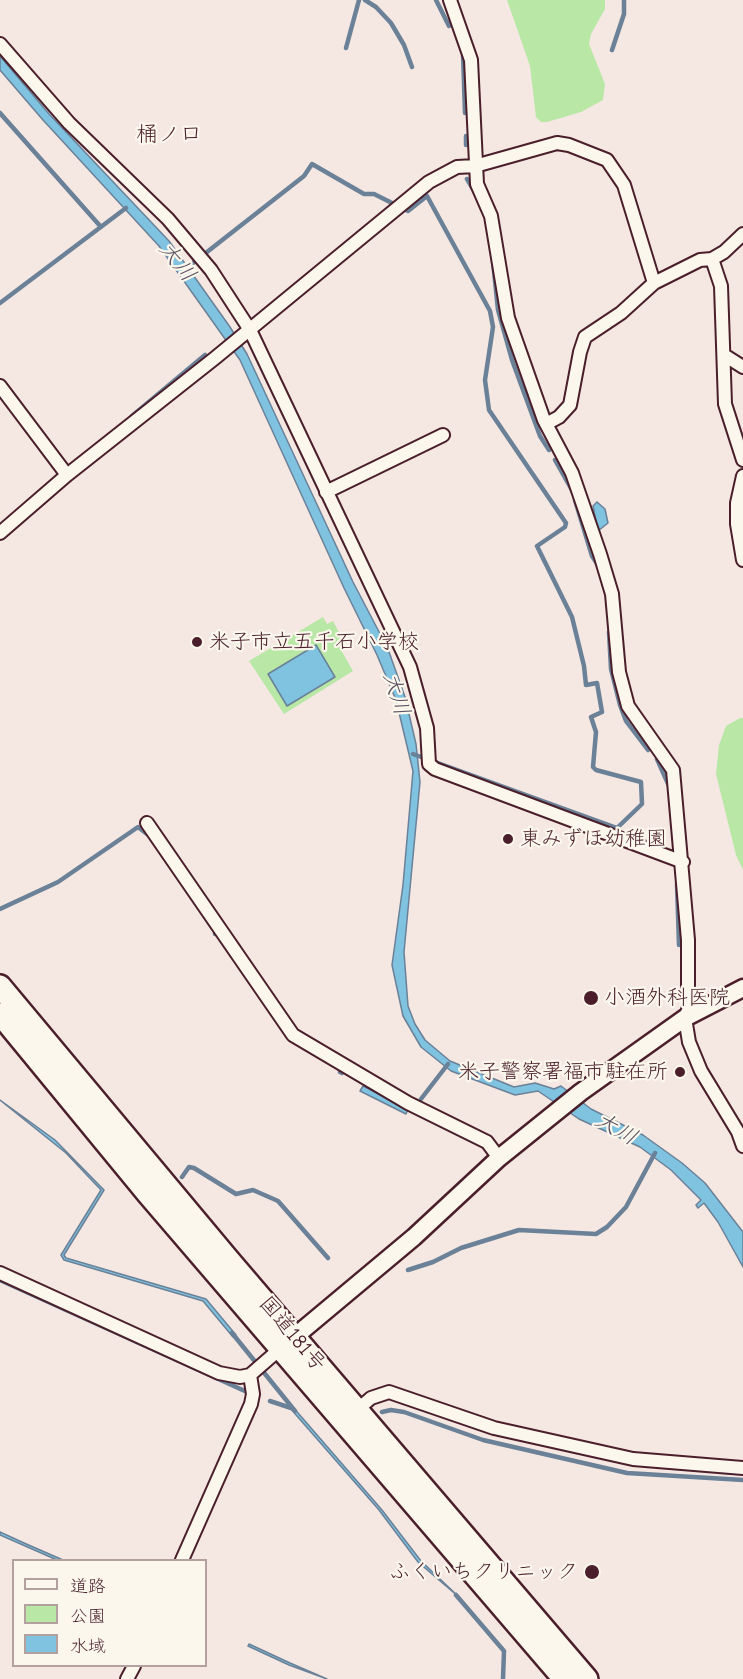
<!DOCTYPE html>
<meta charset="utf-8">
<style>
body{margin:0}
#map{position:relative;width:743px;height:1679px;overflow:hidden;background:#f5e7e2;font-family:"Comic Neue","Klee One",sans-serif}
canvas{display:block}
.legend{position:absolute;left:12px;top:1559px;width:195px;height:108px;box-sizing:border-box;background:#fbf7ec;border:2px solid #b4a19f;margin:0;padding:8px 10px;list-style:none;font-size:18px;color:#4a1f2b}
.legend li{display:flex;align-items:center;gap:12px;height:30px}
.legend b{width:30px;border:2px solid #b4a19f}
</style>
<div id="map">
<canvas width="743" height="1679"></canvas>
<ul class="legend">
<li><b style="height:8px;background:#fbf7ec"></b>道路</li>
<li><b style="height:16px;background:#b8e7a6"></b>公園</li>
<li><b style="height:16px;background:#7fc3e0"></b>水域</li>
</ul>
</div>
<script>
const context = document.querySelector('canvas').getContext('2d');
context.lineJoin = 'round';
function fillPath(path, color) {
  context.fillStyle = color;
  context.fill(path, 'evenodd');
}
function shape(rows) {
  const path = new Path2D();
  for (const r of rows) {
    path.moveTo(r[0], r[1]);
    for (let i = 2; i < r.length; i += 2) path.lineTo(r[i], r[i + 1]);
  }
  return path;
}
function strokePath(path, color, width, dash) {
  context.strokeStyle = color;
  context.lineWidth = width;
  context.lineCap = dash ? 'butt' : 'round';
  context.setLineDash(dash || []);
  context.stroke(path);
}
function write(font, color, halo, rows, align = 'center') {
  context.font = font + ' "Comic Neue","Klee One",sans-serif';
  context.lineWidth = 4.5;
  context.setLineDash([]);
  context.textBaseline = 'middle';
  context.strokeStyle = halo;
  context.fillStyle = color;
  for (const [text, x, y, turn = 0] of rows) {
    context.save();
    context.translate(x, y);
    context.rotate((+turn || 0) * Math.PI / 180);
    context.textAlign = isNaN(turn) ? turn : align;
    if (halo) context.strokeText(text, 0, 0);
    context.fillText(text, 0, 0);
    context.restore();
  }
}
fillPath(shape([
 [507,0,605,0,605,9,591,34,589,44,605,84,603,100,581,112,547,122,541,122,536,117,530,66],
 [323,617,327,624,333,621,343,640,337,643,353,671,284,714,249,661],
 [740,718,743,718,743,870,736,855,716,774,719,745,726,726]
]), '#b8e7a6');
const water = shape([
 [0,56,49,114,169,241,230,327,247,354,353,582,388,649,405,697,416,744,420,782,404,952,408,1006,415,1024,425,1040,450,1061,514,1087,535,1083,554,1089,561,1086,591,1109,643,1135,682,1163,705,1183,743,1232,743,1267,718,1222,704,1203,698,1208,696,1205,701,1200,671,1170,640,1147,579,1119,538,1091,515,1095,451,1071,421,1047,403,1016,392,965,403,885,413,771,396,700,377,655,344,588,240,360,159,246,43,120,0,70,0,56],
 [597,502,605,509,608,523,598,531,593,506,597,502],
 [316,645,335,677,287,706,268,674,316,645],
 [363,1086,408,1109,406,1114,360,1091,363,1086],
 [0,1100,55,1140,104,1190,64,1255,66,1258,206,1299,236,1335,233,1337,203,1301,64,1260,61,1255,101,1190,66,1153,0,1100],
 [292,1406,382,1510,421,1561,460,1598,418,1562,379,1510,290,1408,292,1406],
 [0,1532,24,1543,63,1560,57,1560,0,1535,0,1532],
 [249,1644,290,1663,327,1679,289,1665,248,1646,249,1644]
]);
fillPath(water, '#7fc3e0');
strokePath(water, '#6a8198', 1.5);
strokePath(shape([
 [365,0,376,7,391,23,404,45,412,67],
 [436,0,449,26],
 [346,48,359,0],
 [612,50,624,14,624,0],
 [463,53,465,113],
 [0,113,101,227],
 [466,136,466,145],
 [467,179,473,189],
 [493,261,498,310,512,360,540,436,549,450],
 [184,270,304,176,312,164,364,194,374,194,408,211,427,196,490,311,493,327,485,380,489,410,566,523,565,527,537,546,572,617,584,666,586,685,597,683,602,712,591,717,596,732,593,767,596,770,641,782,642,804,617,828,413,754],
 [0,303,126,208],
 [132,416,205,355],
 [555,460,573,492],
 [575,500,592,556,598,565],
 [609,632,611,669,620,705,626,721,648,750],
 [657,759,669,786],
 [677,884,679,945],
 [0,909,58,882,138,827,147,834],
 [215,933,215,934],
 [340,1072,342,1073],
 [421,1099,448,1064],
 [182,1177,189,1167,194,1168,236,1194,253,1190,278,1201,328,1258],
 [408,1270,433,1262,461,1248,519,1230,596,1234,607,1227,626,1207,655,1153],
 [0,1280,247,1392],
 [232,1333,295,1411],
 [270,1401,291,1408],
 [382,1412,391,1410,404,1412,483,1440,627,1473,743,1480],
 [456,1595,504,1651,503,1679]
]), '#6a8198', 4.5);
const street = shape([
 [450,0,471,60,477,184,491,216,508,318,544,420,572,473,600,554,612,594,619,672,628,706,673,770,688,940,688,988,691,1002,685,1018,689,1042,701,1071,738,1132,743,1146],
 [0,44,69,123,168,219,211,270,250,330,410,667,427,728,429,764,435,769,683,862],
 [712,259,721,286,725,404,743,460],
 [724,355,743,367],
 [0,386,67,475],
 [546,424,559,417,570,405,580,352,585,337,621,313,654,283],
 [743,476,737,503,737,524,743,560],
 [326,492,443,435],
 [0,533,67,475,215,358,429,182,457,167,475,166,557,143,569,145,607,160,624,185,654,283,700,260,712,259,724,252,743,234],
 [147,823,293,1035,408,1103,487,1142,499,1158],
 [0,1273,219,1373,240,1377,250,1375,281,1348],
 [357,1410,371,1398,389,1392,494,1428,633,1459,743,1468],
 [182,1560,251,1404,253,1394,250,1375],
 [127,1679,134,1666]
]);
const secondary = shape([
 [286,1344,414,1237,499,1158,581,1092,685,1018,743,988]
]);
const highway = shape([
 [0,986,228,1259,587,1679],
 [0,1014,148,1194,564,1679]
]);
strokePath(street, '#4a1f2b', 16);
strokePath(secondary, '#4a1f2b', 21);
strokePath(highway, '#4a1f2b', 26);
strokePath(street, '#fbf7ec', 12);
strokePath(secondary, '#fbf7ec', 16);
strokePath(highway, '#fbf7ec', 21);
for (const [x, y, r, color] of [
 [197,642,6,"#4a1f2b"],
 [508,839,6,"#4a1f2b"],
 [591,998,8,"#4a1f2b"],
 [680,1072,6,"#4a1f2b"],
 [592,1572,8,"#4a1f2b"]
]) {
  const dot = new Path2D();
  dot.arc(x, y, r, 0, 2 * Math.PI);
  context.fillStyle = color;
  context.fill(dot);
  strokePath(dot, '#fbf7ec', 2);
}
write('21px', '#4a1f2b', '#fbf7ec', [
 ["米子市立五千石小学校",209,642],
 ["東みずほ幼稚園",520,839],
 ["小酒外科医院",604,998],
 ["米子警察署福市駐在所",668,1072,"right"],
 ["ふくいちクリニック",578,1572,"right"]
], 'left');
write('21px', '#4a1f2b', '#fbf7ec', [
 ["国道181号",292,1334,50]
]);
write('22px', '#4a1f2b', '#fbf7ec', [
 ["桶ノ口",169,135]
]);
write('italic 22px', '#5a5061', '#fbf7ec', [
 ["大川",177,262,51],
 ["大川",396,694,73],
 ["大川",616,1129,30]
]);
</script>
